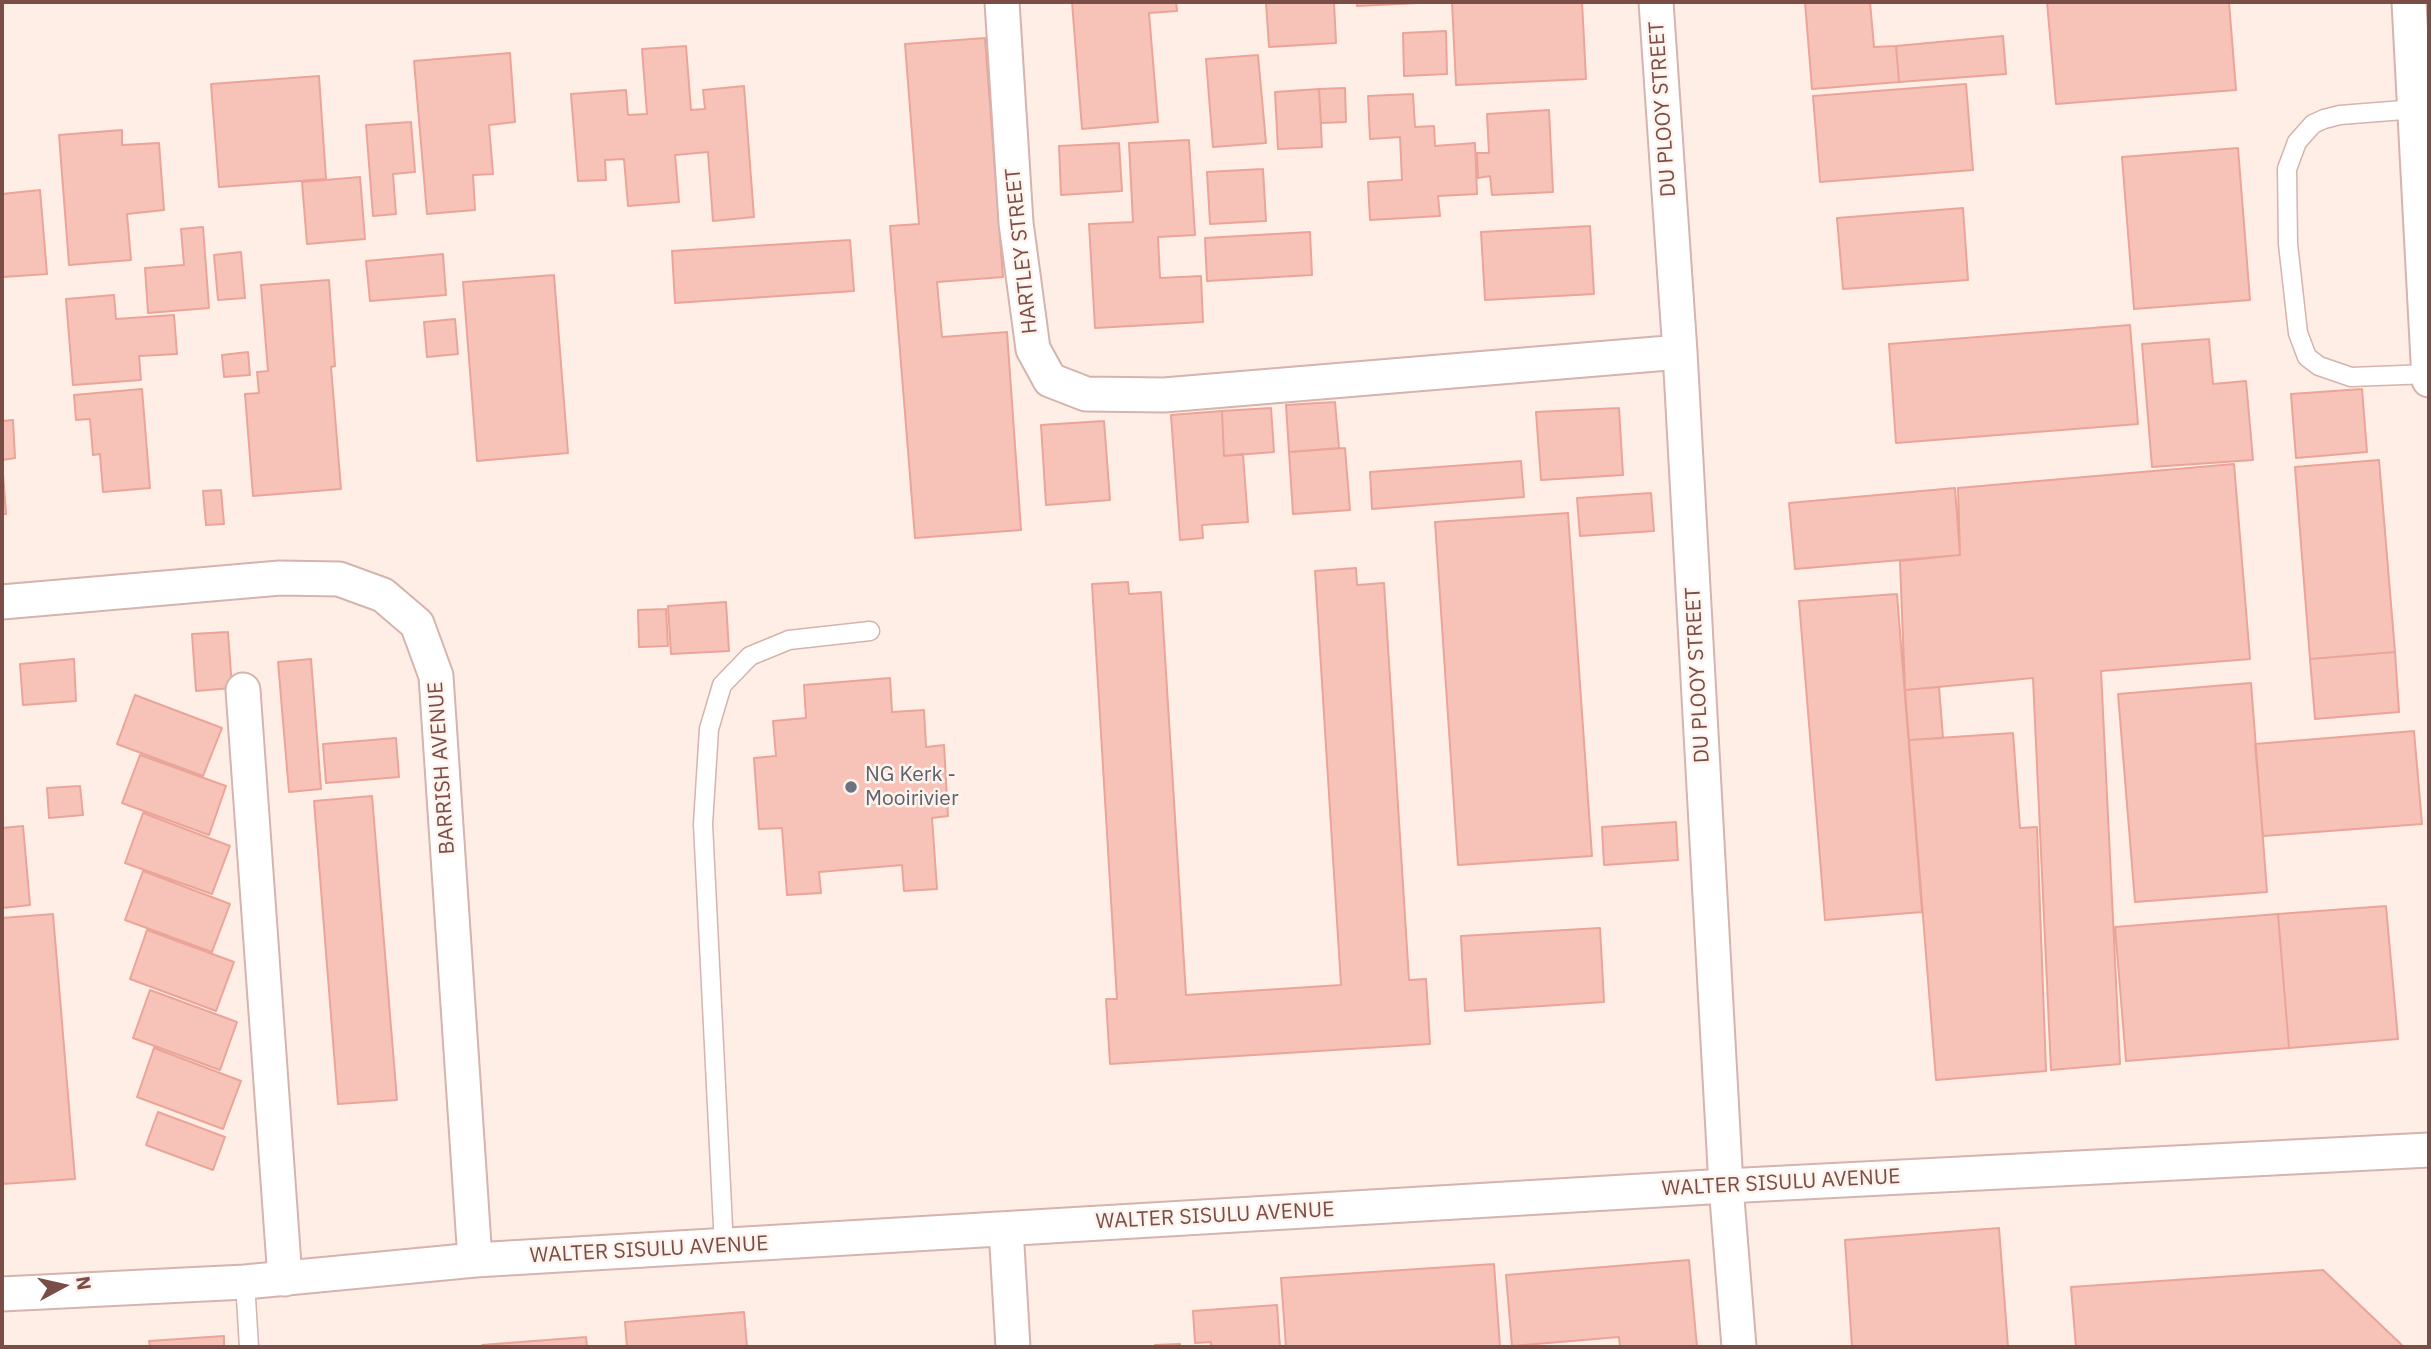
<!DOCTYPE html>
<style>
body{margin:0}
#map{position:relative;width:2431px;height:1349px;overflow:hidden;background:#ffeee5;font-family:"IBM Plex Sans",sans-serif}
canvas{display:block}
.frame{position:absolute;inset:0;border:4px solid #7b4d47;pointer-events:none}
.north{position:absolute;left:28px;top:1251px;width:70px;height:70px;-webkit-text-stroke:5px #fff4ed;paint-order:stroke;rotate:82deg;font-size:19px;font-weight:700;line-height:28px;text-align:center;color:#7b4d47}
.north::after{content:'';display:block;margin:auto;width:24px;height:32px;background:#7b4d47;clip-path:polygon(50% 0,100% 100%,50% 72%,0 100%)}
</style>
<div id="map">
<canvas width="2431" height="1349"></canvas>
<div class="frame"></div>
<div class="north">N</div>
</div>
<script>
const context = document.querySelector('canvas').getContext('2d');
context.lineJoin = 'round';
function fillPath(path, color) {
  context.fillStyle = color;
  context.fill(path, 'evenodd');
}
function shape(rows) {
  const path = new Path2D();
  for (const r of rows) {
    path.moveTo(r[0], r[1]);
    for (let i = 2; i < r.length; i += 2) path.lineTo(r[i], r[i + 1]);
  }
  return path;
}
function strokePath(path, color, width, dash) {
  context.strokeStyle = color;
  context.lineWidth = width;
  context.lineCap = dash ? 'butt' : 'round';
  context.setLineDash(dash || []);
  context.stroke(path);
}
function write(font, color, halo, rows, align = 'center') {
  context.font = font + ' "IBM Plex Sans",sans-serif';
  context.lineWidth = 5;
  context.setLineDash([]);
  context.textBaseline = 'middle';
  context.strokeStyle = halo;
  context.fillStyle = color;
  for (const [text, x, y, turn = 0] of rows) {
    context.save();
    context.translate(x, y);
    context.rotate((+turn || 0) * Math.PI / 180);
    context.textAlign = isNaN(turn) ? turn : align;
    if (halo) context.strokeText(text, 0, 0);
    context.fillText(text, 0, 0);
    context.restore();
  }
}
const building = shape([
 [1072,2,1176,2,1177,11,1149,13,1158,122,1082,129,1072,2],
 [1266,2,1334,2,1336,43,1269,47,1266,2],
 [1357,2,1419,2,1419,3,1357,6,1357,2],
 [1452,2,1582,2,1586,79,1456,85,1452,2],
 [1805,2,1870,2,1874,47,1896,46,1899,82,1812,89,1805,2],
 [2047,2,2229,2,2236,90,2056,104,2047,2],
 [1446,31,1447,74,1404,76,1403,33,1446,31],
 [2003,36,2006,74,1899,82,1896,46,2003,36],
 [985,38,1003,277,937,282,942,337,1007,332,1021,530,915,538,890,226,919,224,905,44,985,38],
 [686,46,691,110,705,109,703,90,744,86,754,217,713,221,708,152,675,155,679,202,628,206,624,159,605,160,606,180,578,181,571,94,626,90,628,115,647,114,642,49,686,46],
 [510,53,515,122,489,125,493,174,473,175,475,210,427,214,414,61,510,53],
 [1258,55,1266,143,1213,147,1206,59,1258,55],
 [319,76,326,179,219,187,211,84,319,76],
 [1966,84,1973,170,1820,182,1813,96,1966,84],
 [1345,88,1346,122,1321,123,1319,89,1345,88],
 [1319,89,1322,147,1278,149,1275,92,1319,89],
 [1413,94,1415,127,1434,126,1435,146,1475,143,1477,194,1438,196,1440,216,1370,220,1368,182,1402,180,1400,137,1370,139,1368,96,1413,94],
 [1549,110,1553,192,1492,195,1490,176,1478,178,1477,153,1489,153,1487,114,1549,110],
 [411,122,415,172,393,174,396,214,373,216,366,125,411,122],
 [122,130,122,145,159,143,164,210,127,214,131,260,69,265,59,135,122,130],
 [1189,140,1195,235,1158,237,1160,278,1201,276,1203,322,1095,328,1089,224,1133,222,1129,143,1189,140],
 [1119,143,1122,191,1061,195,1059,146,1119,143],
 [2238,148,2250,300,2134,309,2122,157,2238,148],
 [1263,169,1266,221,1210,224,1207,172,1263,169],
 [360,177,365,239,307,244,302,182,360,177],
 [40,190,47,274,3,277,2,194,40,190],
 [1963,208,1968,280,1843,289,1837,218,1963,208],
 [1590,226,1594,294,1485,300,1481,232,1590,226],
 [203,227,209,308,148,313,145,268,184,265,181,229,203,227],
 [1310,232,1312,275,1207,281,1205,238,1310,232],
 [850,240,854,291,675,303,672,251,850,240],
 [241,252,245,298,218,300,214,255,241,252],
 [443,254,446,295,370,301,366,261,443,254],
 [554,275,568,453,477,461,463,282,554,275],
 [329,280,335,366,331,367,341,489,253,496,245,394,259,393,257,372,268,371,261,285,329,280],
 [114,295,116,319,174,315,177,354,139,356,141,380,73,385,66,299,114,295],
 [455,319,458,354,427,357,424,322,455,319],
 [2130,325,2138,424,1896,443,1889,344,2130,325],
 [2209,339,2213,384,2246,381,2253,460,2152,467,2142,344,2209,339],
 [248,352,250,375,224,377,222,355,248,352],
 [142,389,150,488,103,492,100,454,93,455,90,419,76,420,74,395,142,389],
 [2362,389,2367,452,2296,458,2291,394,2362,389],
 [1335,402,1339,448,1289,452,1286,405,1335,402],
 [1271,408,1274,452,1224,456,1222,411,1271,408],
 [1619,408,1623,475,1541,480,1536,412,1619,408],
 [1222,411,1224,456,1243,454,1248,522,1202,525,1203,538,1180,540,1171,415,1222,411],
 [13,420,15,458,2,460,6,514,2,514,2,421,13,420],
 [1104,421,1110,500,1046,505,1041,425,1104,421],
 [1345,448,1350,510,1293,514,1289,452,1345,448],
 [2379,460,2395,652,2310,659,2295,467,2379,460],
 [1521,461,1524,497,1372,509,1370,472,1521,461],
 [2234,464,2250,659,2101,671,2120,1064,2051,1070,2033,678,1905,690,1900,561,1960,555,1958,488,2234,464],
 [1955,488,1960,555,1795,569,1789,503,1955,488],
 [221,490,224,524,206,525,203,491,221,490],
 [1651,493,1654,531,1580,536,1577,498,1651,493],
 [1568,513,1592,856,1458,865,1435,522,1568,513],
 [1356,568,1357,585,1384,583,1409,980,1426,979,1430,1044,1110,1064,1106,999,1117,999,1092,584,1128,582,1129,594,1161,592,1186,995,1341,985,1315,571,1356,568],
 [1897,594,1922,912,1825,920,1799,601,1897,594],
 [726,602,729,651,671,654,668,606,726,602],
 [666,609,668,646,639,647,638,610,666,609],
 [228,632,232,688,196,691,192,634,228,632],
 [2395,652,2399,712,2315,719,2310,659,2395,652],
 [74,659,76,701,23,705,20,664,74,659],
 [311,659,321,789,289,792,278,662,311,659],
 [890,678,892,712,924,710,926,747,944,745,948,816,932,818,937,889,904,891,902,865,819,872,821,893,787,895,782,828,759,829,754,758,776,756,773,721,806,718,804,685,890,678],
 [2251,683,2267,892,2135,902,2118,694,2251,683],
 [1939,687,1943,738,1909,740,1905,690,1939,687],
 [135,695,222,728,203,776,117,744,135,695],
 [2414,731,2422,824,2263,836,2255,744,2414,731],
 [2013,733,2020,828,2037,827,2046,1071,1936,1080,1909,740,2013,733],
 [396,738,399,777,326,783,323,744,396,738],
 [140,755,226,786,209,835,122,803,140,755],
 [80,786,83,815,49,818,47,788,80,786],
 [372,796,397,1100,338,1104,314,801,372,796],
 [143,813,230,846,212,894,125,863,143,813],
 [1676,822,1678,860,1604,865,1602,827,1676,822],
 [23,826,30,905,2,908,2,828,23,826],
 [143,871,230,904,212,952,125,920,143,871],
 [2386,906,2398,1039,2289,1048,2278,914,2386,906],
 [53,914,75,1179,2,1184,2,918,53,914],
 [2278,914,2289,1048,2126,1061,2115,927,2278,914],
 [1600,928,1604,1002,1465,1011,1461,936,1600,928],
 [147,930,234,962,216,1011,130,979,147,930],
 [150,990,237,1022,220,1070,133,1038,150,990],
 [154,1048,241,1081,223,1129,137,1097,154,1048],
 [158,1112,225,1137,213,1170,146,1145,158,1112],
 [1999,1228,2008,1347,1852,1347,1845,1240,1999,1228],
 [1689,1260,1697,1347,1620,1347,1619,1337,1512,1346,1506,1275,1689,1260],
 [1494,1264,1500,1347,1286,1347,1281,1278,1494,1264],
 [2323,1270,2404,1347,2076,1347,2071,1287,2323,1270],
 [1277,1305,1280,1347,1211,1347,1211,1342,1195,1343,1193,1311,1277,1305],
 [744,1312,747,1347,627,1347,625,1322,744,1312],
 [224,1336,224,1347,150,1347,149,1341,224,1336],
 [586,1337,587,1347,482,1347,482,1345,586,1337],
 [1180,1344,1180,1347,1155,1347,1155,1345,1180,1344]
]);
fillPath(building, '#f7c3b9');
strokePath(building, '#eba498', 2);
const lane = shape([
 [2416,109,2340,115,2324,119,2313,124,2297,142,2287,169,2288,244,2298,333,2307,357,2319,366,2351,377,2429,374],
 [724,1247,703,824,709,729,722,685,750,656,789,640,870,631],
 [245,1282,249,1347]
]);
const street = shape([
 [1002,2,1016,223,1033,349,1050,380,1086,394,1164,395,1680,352],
 [1656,2,1680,352,1726,1186,1739,1347],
 [2409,2,2429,380],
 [2,602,280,578,339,579,383,595,417,624,436,676,475,1260],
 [243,690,285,1279],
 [1006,1229,1013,1347],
 [2,1294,245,1282,475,1260,1726,1186,2429,1150]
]);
strokePath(lane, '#d4b4ac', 21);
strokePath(street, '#d4b4ac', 37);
strokePath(lane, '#fff', 18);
strokePath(street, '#fff', 33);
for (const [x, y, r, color] of [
 [851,787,7,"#6b7280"]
]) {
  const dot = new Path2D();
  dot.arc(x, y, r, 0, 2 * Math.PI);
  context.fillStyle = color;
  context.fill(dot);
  strokePath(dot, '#fff4ed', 2.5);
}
write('21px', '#7b4d47', '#fff4ed', [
 ["DU PLOOY STREET",1663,109,-94],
 ["HARTLEY STREET",1022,251,-96],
 ["DU PLOOY STREET",1698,675,-93],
 ["BARRISH AVENUE",442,768,-94],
 ["WALTER SISULU AVENUE",1781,1183,-3],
 ["WALTER SISULU AVENUE",1215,1216,-3],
 ["WALTER SISULU AVENUE",649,1250,-3]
]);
write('21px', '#5b616d', '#fff4ed', [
 ["NG Kerk -",865,775],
 ["Mooirivier",865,799]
], 'left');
</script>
